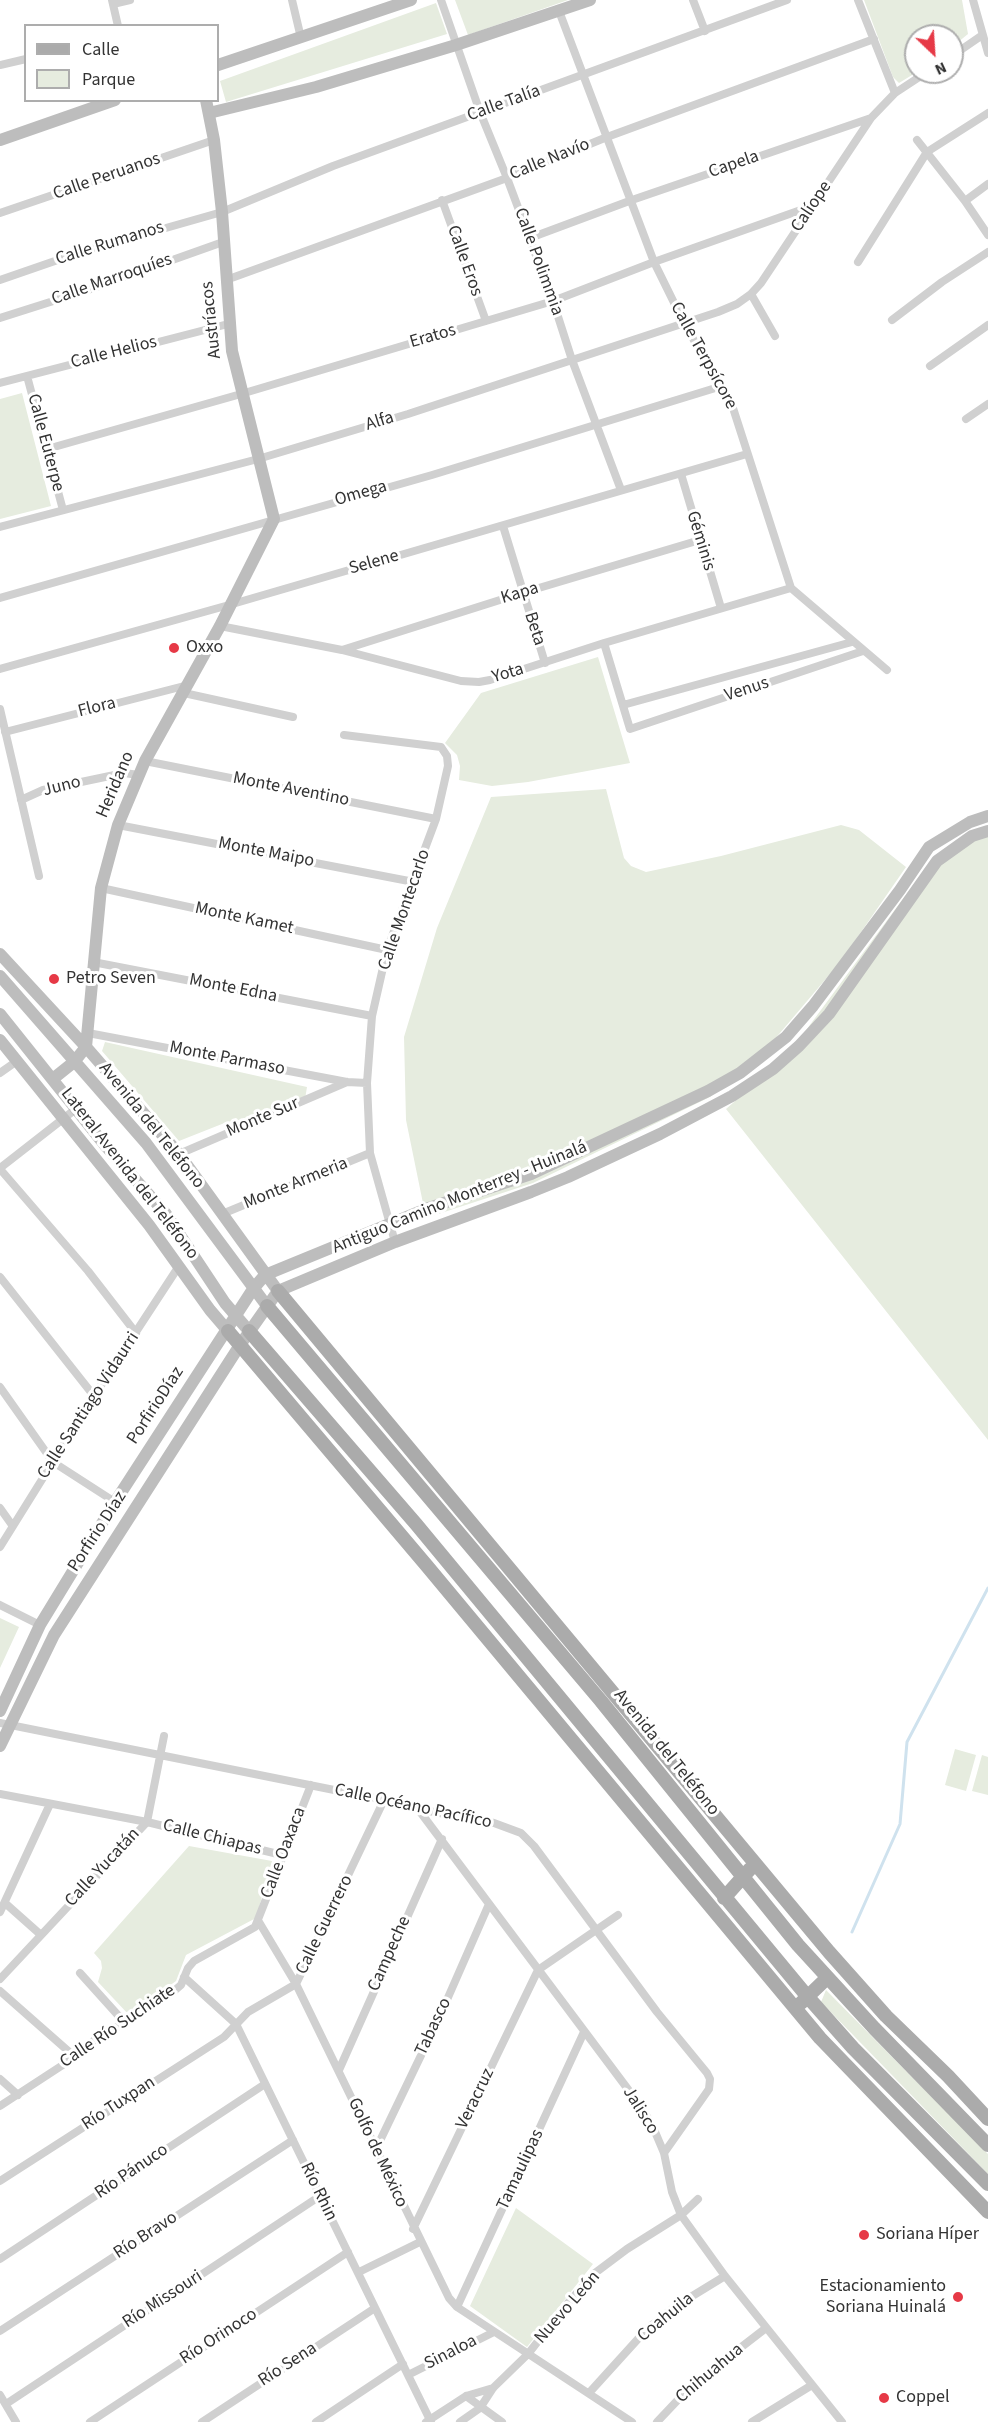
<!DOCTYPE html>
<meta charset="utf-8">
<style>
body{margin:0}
#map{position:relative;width:988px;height:2422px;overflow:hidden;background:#fff;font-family:"Source Sans 3",sans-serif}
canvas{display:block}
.legend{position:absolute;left:24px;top:24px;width:195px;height:78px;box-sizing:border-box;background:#fff;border:2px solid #adadad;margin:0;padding:8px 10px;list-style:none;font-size:18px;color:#333}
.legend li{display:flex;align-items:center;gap:12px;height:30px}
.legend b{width:30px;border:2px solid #adadad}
.north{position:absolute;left:904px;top:24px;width:60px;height:60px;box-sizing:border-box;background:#fff;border:2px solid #adadad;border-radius:50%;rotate:155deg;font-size:16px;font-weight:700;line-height:24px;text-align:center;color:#333}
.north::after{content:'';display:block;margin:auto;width:21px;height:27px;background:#e63946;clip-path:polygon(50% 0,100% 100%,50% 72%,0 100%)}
</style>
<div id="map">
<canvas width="988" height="2422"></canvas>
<ul class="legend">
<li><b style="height:8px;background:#ababab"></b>Calle</li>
<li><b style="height:16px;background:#e6ecdf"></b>Parque</li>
</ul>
<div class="north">N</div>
</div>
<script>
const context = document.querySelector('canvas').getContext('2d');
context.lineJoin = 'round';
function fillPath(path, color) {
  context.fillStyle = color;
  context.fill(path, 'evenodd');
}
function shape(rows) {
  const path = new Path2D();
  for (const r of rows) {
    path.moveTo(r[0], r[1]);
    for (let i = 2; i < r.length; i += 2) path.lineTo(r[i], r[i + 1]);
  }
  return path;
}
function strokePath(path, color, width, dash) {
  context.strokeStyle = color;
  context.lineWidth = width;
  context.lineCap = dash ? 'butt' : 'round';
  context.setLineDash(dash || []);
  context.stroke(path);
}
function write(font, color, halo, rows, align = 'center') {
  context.font = font + ' "Source Sans 3",sans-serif';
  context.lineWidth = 6;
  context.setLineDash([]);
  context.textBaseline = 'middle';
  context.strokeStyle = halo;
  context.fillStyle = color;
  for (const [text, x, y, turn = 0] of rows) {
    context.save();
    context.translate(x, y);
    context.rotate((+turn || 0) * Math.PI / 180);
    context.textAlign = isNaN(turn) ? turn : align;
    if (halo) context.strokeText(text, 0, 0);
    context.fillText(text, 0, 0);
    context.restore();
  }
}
fillPath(shape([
 [455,0,568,0,468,35],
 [864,0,962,0,968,34,952,47,952,36,916,36,917,72,899,83,893,77],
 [436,3,447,34,226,102,220,81],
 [22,393,51,506,0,519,0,399],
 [598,657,630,763,528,782,492,786,459,780,460,766,457,755,445,743,481,693],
 [606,789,624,858,631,866,646,872,721,856,841,825,859,830,906,867,841,961,763,1053,710,1097,533,1183,426,1218,406,1120,404,1037,437,928,491,797],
 [988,829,988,1440,726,1109,787,1056,922,873],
 [105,1042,307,1087,305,1099,259,1117,227,1122,179,1141,102,1051],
 [0,1618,19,1627,0,1668],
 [955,1749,976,1755,966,1791,945,1785],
 [982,1755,988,1757,988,1795,972,1791],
 [189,1846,272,1861,256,1918,186,1955,176,1981,129,2015,98,1982,102,1968,101,1961,94,1953],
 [826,1990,988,2154,988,2174,821,2002],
 [516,2208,593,2264,527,2347,470,2306]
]), '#e6ecdf');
strokePath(shape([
 [852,1932,900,1824,907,1742,988,1588]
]), '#cfe2ee', 3);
strokePath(shape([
 [112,0,118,26],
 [292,0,301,38],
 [441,0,480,112,507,178,553,301,572,360,621,490],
 [693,0,705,31],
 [858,0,895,93],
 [973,0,988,53],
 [113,4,130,0],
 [559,11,654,262,684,323,733,408,791,588,887,670],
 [952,56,981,36],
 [0,65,26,59],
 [917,140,965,201,988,235],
 [442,200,486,321],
 [965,201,988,184],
 [0,213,214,140],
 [530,238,632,200,871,118,895,93,927,72],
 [858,262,927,152,988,113],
 [0,280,78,253,222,212,333,166,787,0],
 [226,280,507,178,607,137,874,39],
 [751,294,775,336],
 [0,318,88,290,223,242],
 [892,320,942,282,988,252],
 [930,366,988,325],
 [27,376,63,510],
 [0,383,228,324],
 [966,419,988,404],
 [47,449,241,394,553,301,654,262,812,206],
 [681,474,721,608],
 [503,526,545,663],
 [0,527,258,459,408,414,718,312,737,304,751,294,761,283,871,118],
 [0,598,432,475,722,386],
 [220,626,342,650,461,681,479,682,490,680,604,643,791,588],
 [604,643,630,729,863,651],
 [342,650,522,593,700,540],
 [0,669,229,605,747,454],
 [184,693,293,717],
 [623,705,852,642],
 [0,709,39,876],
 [5,732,188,685],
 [344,735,441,747,447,756,448,766,436,819,387,950,372,1016,367,1083,370,1153,395,1242],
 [145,761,436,819],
 [21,800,43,790,124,773,139,775],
 [118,825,414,882],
 [101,888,387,950],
 [93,962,372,1016],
 [88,1033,347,1082,367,1083],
 [0,1073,17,1061],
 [179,1154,347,1082],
 [0,1168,77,1108],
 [0,1169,88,1271,136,1333],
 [222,1214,370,1153],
 [0,1277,94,1396],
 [0,1387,53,1462,115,1502],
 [0,1508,12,1525],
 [0,1547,94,1396,179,1266],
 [0,1605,40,1625],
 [0,1723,384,1800,418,1809,494,1823,521,1833,534,1846,657,2012,707,2073,710,2079,709,2089,664,2153],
 [0,1794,147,1822,282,1855],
 [418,1809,642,2108,653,2127,664,2153,672,2192,681,2215,725,2276,842,2422],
 [5,1903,41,1935],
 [0,1912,50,1804],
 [259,1922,296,1984,449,2298,457,2307,632,2422],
 [80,1973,125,2023],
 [184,1977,236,2024,431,2422],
 [0,1979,147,1822,164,1736],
 [0,1991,75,2057],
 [339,2070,442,1839],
 [0,2079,18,2095],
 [0,2106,75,2057,99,2036,125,2023,174,1991,181,1985,188,1968,194,1961,255,1927,311,1785],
 [376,2149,439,2018,489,1904],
 [0,2181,224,2037,248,2012,296,1984,384,1800],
 [413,2229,538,1970,618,1915],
 [0,2259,265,2084],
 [359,2272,420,2242],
 [457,2307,584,2032],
 [0,2331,293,2140],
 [408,2375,494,2332],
 [589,2393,647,2329,676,2306,725,2276],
 [0,2395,16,2422],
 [466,2396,502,2422],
 [6,2404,320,2196],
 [90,2422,348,2252],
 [202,2422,375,2308],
 [316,2422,403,2364],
 [426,2422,466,2396,493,2388],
 [460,2422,480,2408,493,2388,528,2354,567,2304,595,2273,627,2249,681,2215,698,2199],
 [657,2422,691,2386,766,2328],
 [752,2422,812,2385]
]), '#d0d0d0', 8);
strokePath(shape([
 [218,65,411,0],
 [209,113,316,87,456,45,590,0],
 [0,140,115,100],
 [0,954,86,1047,179,1154,278,1291],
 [0,976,146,1143,267,1306],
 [0,1014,104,1144,166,1214,225,1303,249,1331],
 [0,1040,149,1225,210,1310,228,1331],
 [54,1078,74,1062,86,1047,101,888,118,825,145,761,220,626,274,519,232,351,222,212,214,140,206,100],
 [0,1711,40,1625,115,1502,253,1289,265,1275,426,1209,531,1174,708,1091,740,1073,786,1037,813,1006,900,890,929,847,970,822,988,816],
 [0,1746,54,1635,240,1345,278,1291,395,1242,531,1192,568,1177,660,1134,732,1096,773,1069,799,1046,829,1014,937,861,972,836,988,831]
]), '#bdbdbd', 12);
strokePath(shape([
 [278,1291,829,1952,886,2016,948,2076,988,2119],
 [267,1306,601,1701,798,1945,874,2028,988,2145],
 [228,1331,427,1566,820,2038,988,2212],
 [249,1331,416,1524,807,1996,853,2048,988,2184],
 [724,1898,750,1869],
 [801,2003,827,1978]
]), '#ababab', 14);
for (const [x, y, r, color] of [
 [174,648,6,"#e63946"],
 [54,979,6,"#e63946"],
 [864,2235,6,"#e63946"],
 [958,2297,6,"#e63946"],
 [884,2398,6,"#e63946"]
]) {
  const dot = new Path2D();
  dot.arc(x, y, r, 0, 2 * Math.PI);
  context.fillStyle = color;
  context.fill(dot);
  strokePath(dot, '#fff', 2);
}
write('18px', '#333', '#fff', [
 ["Calle Talía",504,104,-20],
 ["Calle Navío",550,160,-22],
 ["Capela",734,165,-19],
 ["Calle Peruanos",107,177,-19],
 ["Calíope",812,207,-56],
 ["Calle Rumanos",110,244,-17],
 ["Calle Eros",464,261,70],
 ["Calle Polimmia",538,262,70],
 ["Calle Marroquíes",112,280,-19],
 ["Austríacos",212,320,-96],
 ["Eratos",433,337,-16],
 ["Calle Helios",114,353,-14],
 ["Calle Terpsícore",703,356,61],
 ["Alfa",380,422,-17],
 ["Calle Euterpe",45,443,75],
 ["Omega",361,494,-16],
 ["Géminis",700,541,73],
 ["Selene",374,563,-16],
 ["Kapa",520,594,-17],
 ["Beta",534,629,72],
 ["Yota",508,674,-16],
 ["Venus",747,690,-18],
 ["Flora",97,708,-14],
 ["Heridano",116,785,-67],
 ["Juno",62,787,-14],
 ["Monte Aventino",291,790,11],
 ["Monte Maipo",266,853,11],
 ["Calle Montecarlo",405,910,-71],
 ["Monte Kamet",244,919,12],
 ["Monte Edna",233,989,11],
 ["Monte Parmaso",227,1059,11],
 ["Monte Sur",263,1118,-23],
 ["Avenida del Teléfono",151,1126,51],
 ["Lateral Avenida del Teléfono",129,1174,52],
 ["Monte Armeria",296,1184,-22],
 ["Antiguo Camino Monterrey - Huinalá",460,1198,-22],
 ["Calle Santiago Vidaurri",89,1406,-57],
 ["PorfirioDíaz",156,1406,-57],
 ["Porfirio Díaz",98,1532,-57],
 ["Avenida del Teléfono",666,1753,51],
 ["Calle Océano Pacífico",413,1807,12],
 ["Calle Chiapas",212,1838,14],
 ["Calle Oaxaca",284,1853,-69],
 ["Calle Yucatán",103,1868,-47],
 ["Calle Guerrero",325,1925,-64],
 ["Campeche",390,1954,-66],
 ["Calle Río Suchiate",118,2027,-34],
 ["Tabasco",434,2027,-65],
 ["Veracruz",476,2099,-64],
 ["Río Tuxpan",119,2104,-33],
 ["Jalisco",640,2111,58],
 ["Golfo de México",377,2153,65],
 ["Tamaulipas",521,2170,-65],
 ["Río Pánuco",132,2172,-34],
 ["Río Rhin",318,2192,64],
 ["Río Bravo",146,2236,-33],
 ["Río Missouri",163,2300,-33],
 ["Nuevo León",568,2308,-49],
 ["Coahuila",666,2318,-39],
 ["Río Orinoco",219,2337,-33],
 ["Sinaloa",451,2353,-27],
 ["Río Sena",288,2365,-33],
 ["Chihuahua",710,2374,-40]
]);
write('18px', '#333', '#fff', [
 ["Oxxo",186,648],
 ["Petro Seven",66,979],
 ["Soriana Híper",876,2235],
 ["Estacionamiento",946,2287,"right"],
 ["Soriana Huinalá",946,2308,"right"],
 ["Coppel",896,2398]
], 'left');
</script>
